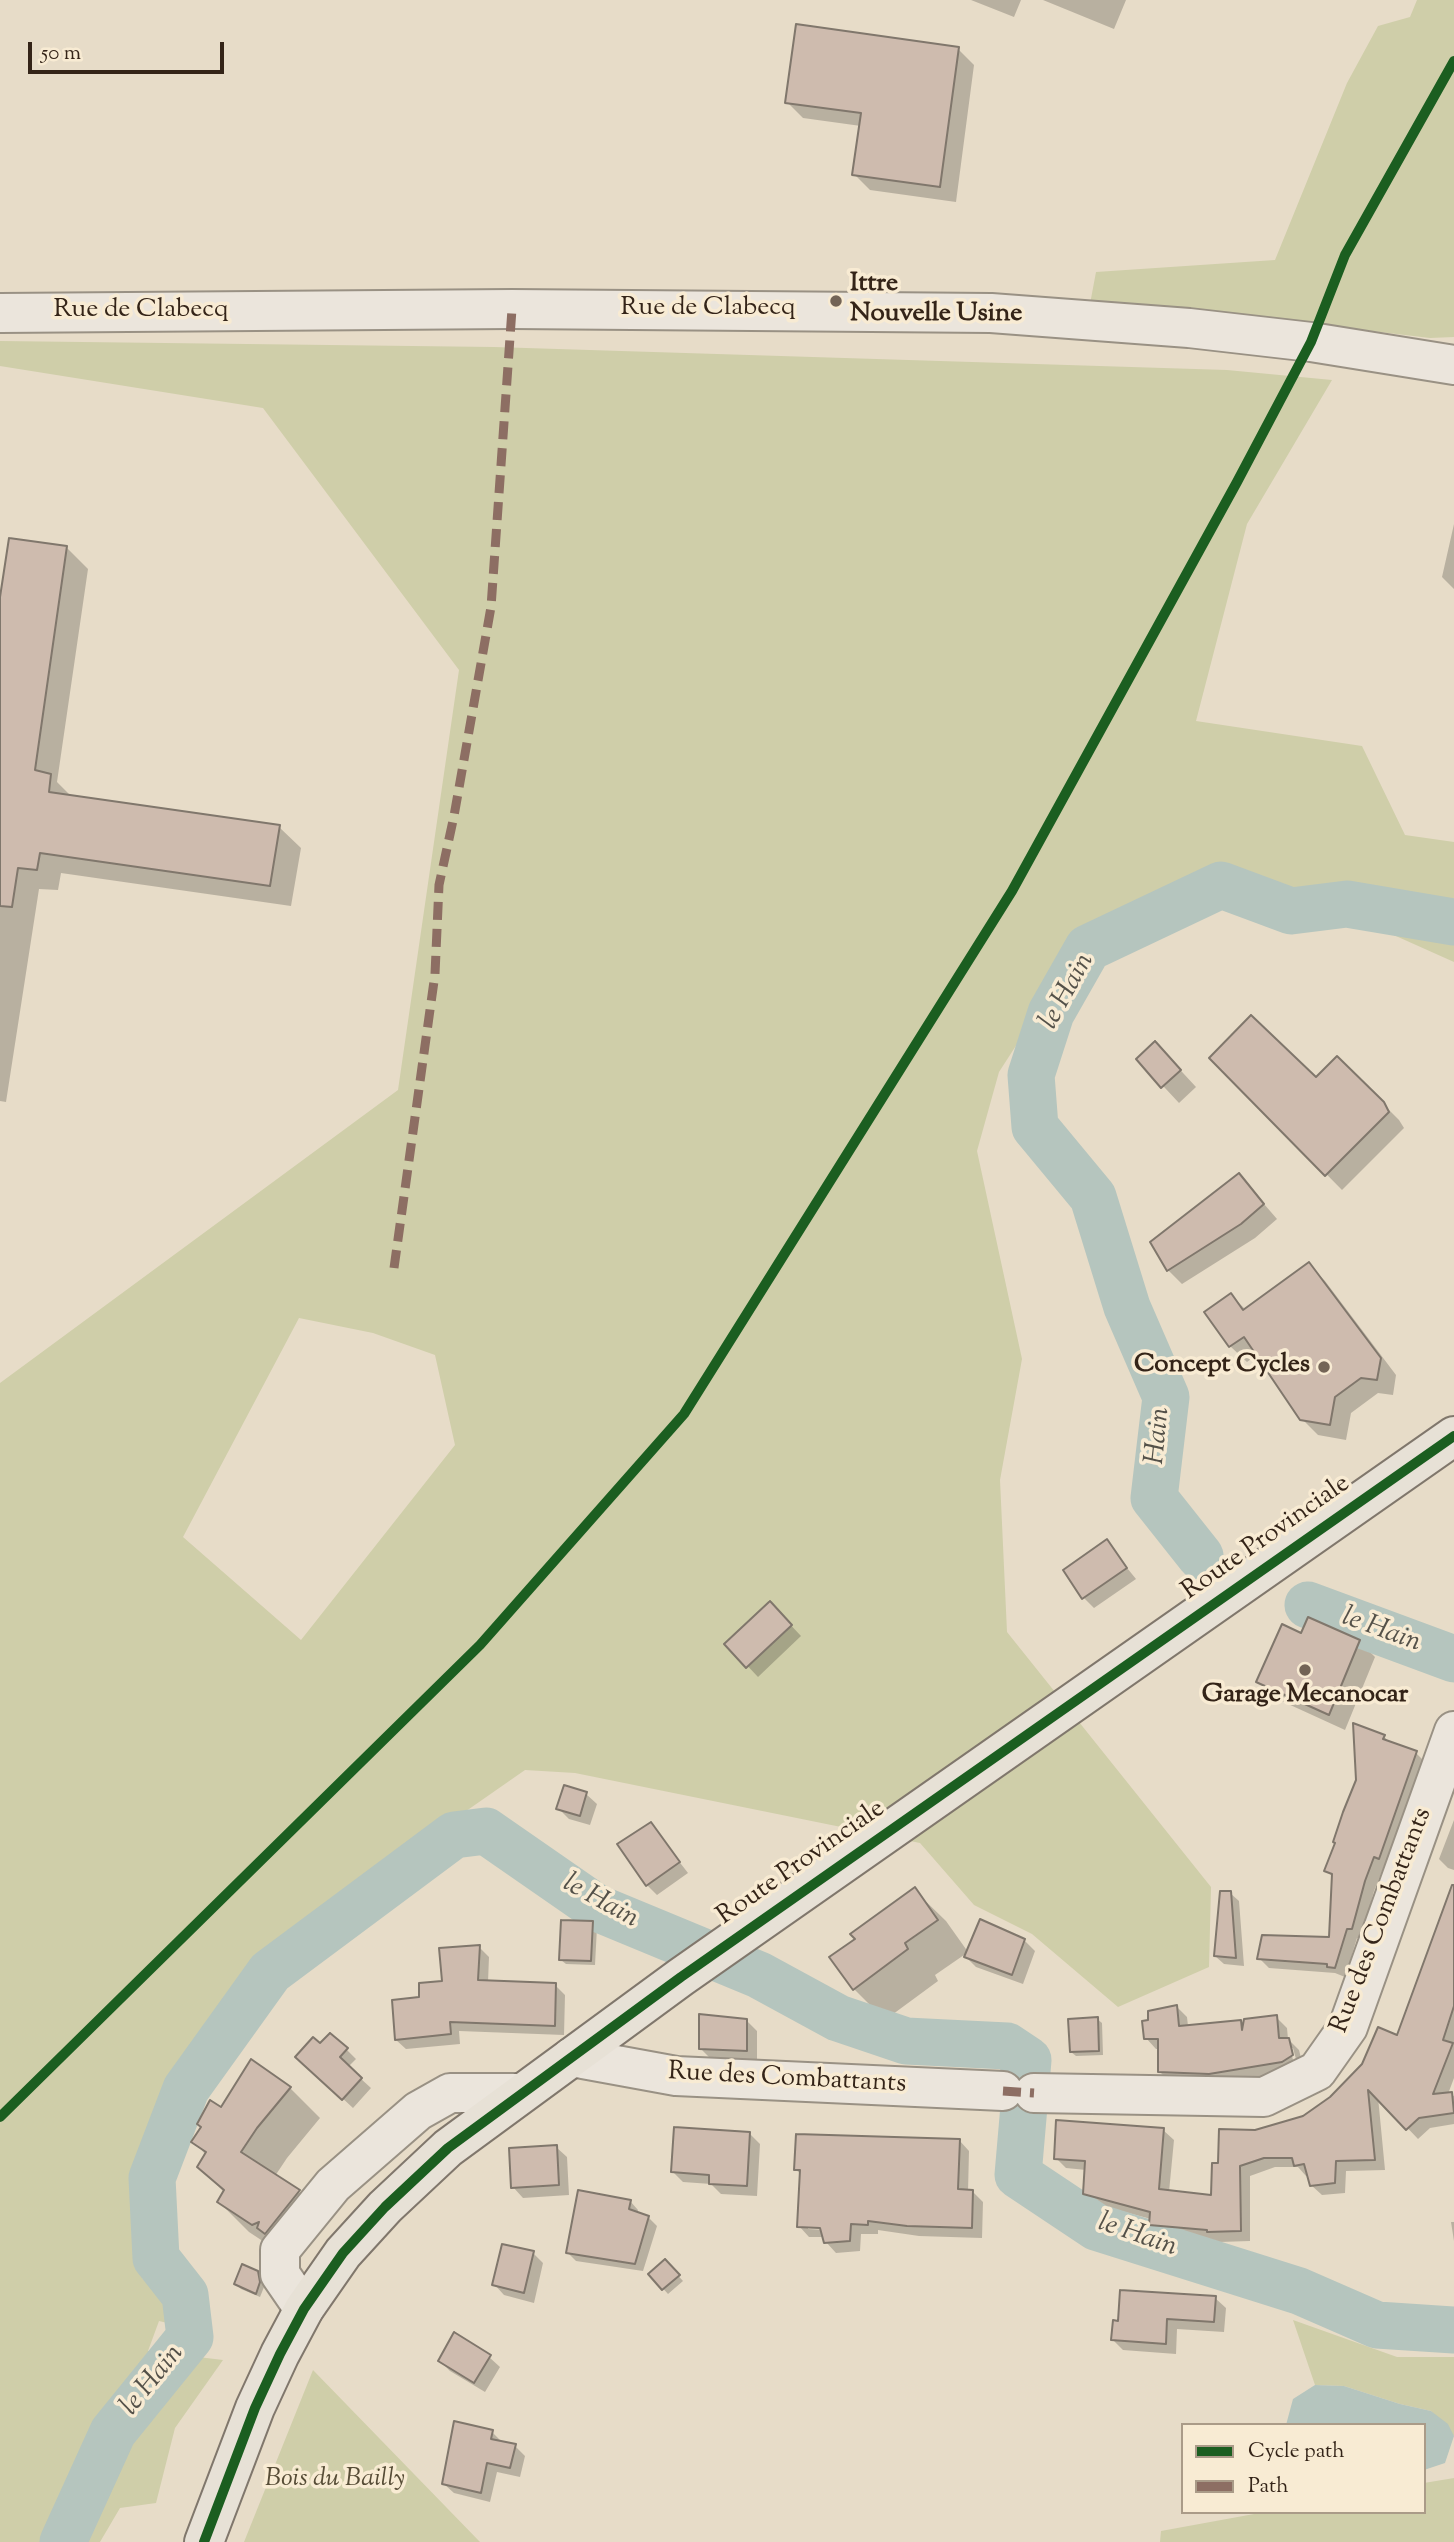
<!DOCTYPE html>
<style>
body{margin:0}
#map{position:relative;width:1454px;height:2542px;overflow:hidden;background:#e7dcc8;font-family:"Sorts Mill Goudy",serif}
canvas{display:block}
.legend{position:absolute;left:1181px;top:2423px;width:245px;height:91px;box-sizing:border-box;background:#f8ebd3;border:2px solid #aa9b88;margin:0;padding:9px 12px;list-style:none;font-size:21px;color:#342418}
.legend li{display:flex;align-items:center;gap:14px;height:35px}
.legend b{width:35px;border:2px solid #aa9b88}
.scale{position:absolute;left:28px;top:42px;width:196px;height:32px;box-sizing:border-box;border:4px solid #342418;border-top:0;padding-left:9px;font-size:21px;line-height:24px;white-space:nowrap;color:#342418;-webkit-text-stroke:5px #f8ebd3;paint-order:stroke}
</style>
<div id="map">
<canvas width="1454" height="2542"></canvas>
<ul class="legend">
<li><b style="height:9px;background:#1b5e20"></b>Cycle path</li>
<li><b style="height:9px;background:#8d6e63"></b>Path</li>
</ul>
<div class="scale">50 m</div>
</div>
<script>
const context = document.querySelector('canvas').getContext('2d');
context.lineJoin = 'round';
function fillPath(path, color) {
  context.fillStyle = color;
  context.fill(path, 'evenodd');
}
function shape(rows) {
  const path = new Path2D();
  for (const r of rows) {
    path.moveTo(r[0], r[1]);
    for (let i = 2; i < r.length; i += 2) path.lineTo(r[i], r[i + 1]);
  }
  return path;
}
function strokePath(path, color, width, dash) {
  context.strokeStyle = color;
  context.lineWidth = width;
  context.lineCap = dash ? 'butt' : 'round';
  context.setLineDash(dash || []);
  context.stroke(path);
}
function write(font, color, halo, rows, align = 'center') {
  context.font = font + ' "Sorts Mill Goudy",serif';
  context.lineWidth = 7;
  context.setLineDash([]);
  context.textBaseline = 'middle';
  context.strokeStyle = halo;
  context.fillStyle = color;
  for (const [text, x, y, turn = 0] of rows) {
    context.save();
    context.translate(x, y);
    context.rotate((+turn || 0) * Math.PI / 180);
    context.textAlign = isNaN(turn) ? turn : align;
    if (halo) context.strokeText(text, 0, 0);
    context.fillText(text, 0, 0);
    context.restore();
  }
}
fillPath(shape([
 [1417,0,1454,0,1454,337,1430,338,1229,314,1090,304,1096,272,1275,260,1347,83,1378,26,1410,17],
 [0,341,494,347,1227,370,1332,380,1247,524,1196,721,1362,746,1405,835,1454,842,1454,962,1378,928,1345,886,1312,901,1240,876,1184,883,1097,920,999,1072,977,1151,1022,1359,1000,1480,1007,1632,1211,1887,1209,1967,1118,2007,1032,1934,974,1905,920,1843,575,1773,525,1770,317,1915,143,2154,142,2278,197,2330,159,2321,148,2351,223,2360,175,2428,156,2503,120,2508,100,2542,0,2542,0,1383,398,1090,459,670,263,408,0,366],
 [299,1318,373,1333,435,1355,455,1445,301,1640,183,1537],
 [1293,2320,1397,2357,1454,2357,1454,2436,1431,2411,1400,2404,1344,2386,1315,2385],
 [313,2370,480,2542,244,2542],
 [1454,2478,1454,2542,1160,2542,1161,2531,1265,2512,1424,2512,1424,2483]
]), '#cfcea9');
fillPath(shape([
 [1315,2385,1344,2386,1400,2404,1431,2411,1448,2424,1454,2436,1445,2463,1424,2470,1424,2425,1286,2425,1293,2399]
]), '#b5c5be');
fillPath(shape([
 [971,0,1021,0,1014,17],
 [1043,0,1126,0,1114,29],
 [958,49,974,65,956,202,870,190,854,174,861,126,803,118,787,102],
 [1454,524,1454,589,1442,577],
 [66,547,88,569,57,782,72,797,279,827,301,848,291,906,61,873,58,890,39,889,6,1102,0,1101,0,609],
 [1212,1058,1316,1079,1337,1058,1399,1120,1404,1128,1342,1190],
 [1138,1059,1171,1060,1196,1087,1179,1103],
 [1239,1175,1277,1219,1255,1238,1182,1284,1168,1270],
 [1309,1265,1325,1281,1396,1375,1393,1395,1378,1393,1351,1413,1346,1440,1318,1435,1302,1419,1258,1354,1247,1362,1230,1346,1231,1295,1246,1310],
 [1106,1542,1136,1579,1094,1608,1084,1598],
 [770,1603,801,1636,758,1677,727,1644],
 [1302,1635,1359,1641,1375,1657,1345,1730,1275,1698,1259,1682],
 [1384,1737,1392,1744,1416,1753,1426,1763,1389,1868,1384,1866,1374,1891,1361,1938,1357,1938,1345,1977,1335,1973,1269,1968,1259,1958,1330,1939,1334,1878,1326,1870,1336,1843,1344,1812],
 [586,1794,597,1804,590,1825,569,1819,558,1808],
 [1454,1820,1454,1870,1448,1868,1439,1859],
 [650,1824,688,1873,657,1895,647,1885],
 [914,1890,946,1921,968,1952,1024,1940,1035,1951,1023,1984,976,1967,964,1955,935,1975,938,1981,885,2020,854,1989,857,1940],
 [1230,1893,1239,1901,1244,1966,1224,1964,1215,1956],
 [1454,1915,1454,2078,1448,2094,1454,2096,1454,2124,1430,2128,1418,2139,1378,2097,1385,2170,1346,2171,1345,2193,1322,2195,1311,2185,1309,2175,1306,2176,1298,2167,1275,2167,1250,2176,1250,2241,1219,2242,1161,2234,1151,2224,1151,2219,1095,2204,1084,2194,1086,2170,1066,2168,1056,2158,1163,2130,1174,2140,1169,2192,1212,2197,1219,2165,1255,2132,1304,2117,1331,2099,1398,2037],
 [592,1923,597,1927,595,1965,566,1964,561,1960],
 [479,1947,489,1957,488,1982,555,1985,565,1995,564,2035,459,2031,460,2044,406,2049,396,2040,421,1999,444,1982],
 [1177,2007,1187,2017,1188,2026,1240,2022,1244,2026,1276,2017,1287,2028,1288,2039,1299,2050,1303,2066,1293,2072,1218,2084,1170,2082,1159,2071,1160,2049,1156,2049,1146,2038],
 [1290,2048,1293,2048,1297,2063,1294,2064],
 [1097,2019,1102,2023,1103,2055,1076,2056,1071,2052],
 [746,2020,757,2031,757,2061,711,2059,700,2048],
 [320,2046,346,2049,356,2059,348,2067,371,2088,353,2108,298,2057],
 [252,2062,290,2088,320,2118,287,2158,275,2176,299,2192,329,2222,296,2263,249,2232,219,2202,225,2193,199,2167,206,2155,194,2142,221,2109],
 [749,2133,760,2144,757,2196,721,2194,711,2184,683,2182,673,2172],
 [959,2140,969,2151,968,2192,973,2192,983,2202,982,2238,919,2236,878,2230,878,2234,861,2234,860,2251,836,2253,826,2242,824,2237,809,2237,799,2226,802,2175,795,2169],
 [808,2226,828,2227,828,2230,808,2229],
 [556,2147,567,2157,569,2195,523,2198,513,2187],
 [630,2201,638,2210,637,2214,648,2217,657,2226,643,2271,576,2261,568,2253],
 [1451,2222,1454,2222,1454,2241],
 [533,2253,543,2263,534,2303,504,2295,494,2284],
 [665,2261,683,2281,668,2294,650,2274],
 [257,2273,262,2278,264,2287,260,2297,241,2289,236,2284],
 [1215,2298,1226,2308,1224,2332,1177,2329,1176,2354,1123,2350,1113,2340],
 [489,2357,500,2367,485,2392,450,2371,440,2361],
 [492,2432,502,2442,515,2446,525,2456,520,2477,497,2472,490,2502,454,2493,444,2484]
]), '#0003');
strokePath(shape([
 [1200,1556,1154,1498,1166,1397,1127,1307,1093,1197,1035,1127,1031,1075,1051,1013,1088,948,1221,885,1291,911,1347,904,1454,922],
 [1308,1605,1454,1659],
 [63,2542,113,2432,190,2337,185,2295,156,2258,152,2178,186,2089,270,1972,454,1835,486,1831,597,1908,759,1975,838,2018,906,2041,1007,2046,1028,2060,1018,2175,1096,2227,1299,2291,1377,2325,1454,2330]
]), '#b5c5be', 47);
const building = shape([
 [796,24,959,47,940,187,852,175,861,113,785,103,796,24],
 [9,538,67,546,35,770,51,774,49,792,280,825,270,886,40,853,37,870,18,868,12,907,0,906,0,597,9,538],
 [1251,1015,1316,1077,1337,1056,1384,1102,1389,1112,1325,1176,1209,1058,1251,1015],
 [1155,1041,1181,1070,1161,1088,1136,1059,1155,1041],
 [1239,1173,1264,1204,1241,1224,1167,1271,1150,1242,1239,1173],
 [1309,1262,1381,1358,1377,1380,1361,1378,1335,1397,1330,1425,1300,1420,1244,1337,1229,1347,1204,1312,1231,1293,1243,1310,1309,1262],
 [1107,1539,1127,1568,1082,1599,1063,1570,1107,1539],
 [770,1601,792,1625,746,1668,724,1644,770,1601],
 [1308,1617,1360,1640,1329,1715,1256,1682,1282,1624,1301,1633,1308,1617],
 [1353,1723,1385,1735,1383,1739,1417,1751,1379,1859,1374,1857,1365,1881,1352,1929,1347,1929,1335,1968,1327,1967,1327,1964,1257,1959,1262,1935,1329,1937,1332,1874,1324,1871,1335,1843,1333,1842,1343,1812,1356,1780,1353,1723],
 [564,1785,587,1792,580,1816,556,1809,564,1785],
 [651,1822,680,1862,646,1886,617,1844,651,1822],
 [1452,1885,1454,1885,1454,2006,1443,2040,1453,2043,1433,2094,1452,2092,1454,2113,1419,2118,1406,2130,1368,2090,1375,2160,1336,2161,1335,2183,1310,2186,1304,2164,1294,2166,1292,2158,1264,2158,1240,2166,1241,2231,1207,2232,1207,2230,1149,2225,1150,2212,1083,2194,1085,2161,1054,2159,1056,2120,1164,2128,1159,2189,1211,2195,1212,2163,1218,2163,1219,2129,1255,2130,1303,2116,1330,2097,1362,2064,1378,2027,1397,2035,1452,1885],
 [915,1887,938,1920,905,1943,908,1949,853,1990,829,1957,855,1939,850,1934,915,1887],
 [1220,1891,1231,1891,1236,1958,1214,1956,1220,1891],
 [980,1919,1025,1939,1012,1975,964,1957,980,1919],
 [561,1920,593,1921,591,1961,559,1960,561,1920],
 [480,1945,478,1980,556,1983,555,2026,450,2022,451,2034,395,2040,392,2000,419,1997,419,1983,442,1981,439,1948,480,1945],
 [1177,2005,1179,2026,1241,2020,1242,2030,1244,2019,1277,2015,1279,2038,1289,2038,1293,2055,1282,2062,1209,2074,1158,2072,1158,2039,1144,2039,1142,2021,1148,2020,1148,2011,1177,2005],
 [699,2014,747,2019,747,2051,699,2049,699,2014],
 [1098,2017,1099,2051,1070,2052,1068,2019,1098,2017],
 [330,2033,348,2048,340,2057,362,2078,342,2100,295,2057,313,2037,320,2043,330,2033],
 [251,2059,291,2087,257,2128,241,2152,300,2190,265,2234,257,2228,259,2222,252,2225,217,2202,224,2190,197,2167,206,2152,191,2142,201,2127,197,2124,210,2100,221,2107,251,2059],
 [674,2127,750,2132,747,2186,709,2184,709,2175,671,2172,674,2127],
 [796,2134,960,2139,958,2189,973,2190,972,2228,907,2226,868,2221,868,2225,851,2224,850,2241,824,2243,820,2228,797,2227,800,2170,794,2170,796,2134],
 [557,2145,559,2185,511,2188,509,2148,557,2145],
 [578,2190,631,2200,629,2209,649,2216,635,2264,566,2253,578,2190],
 [502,2244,534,2251,524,2293,492,2285,502,2244],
 [665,2259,680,2275,662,2290,648,2274,665,2259],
 [242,2264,258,2271,260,2282,256,2294,234,2284,242,2264],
 [1120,2290,1216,2296,1214,2322,1167,2319,1166,2344,1111,2340,1113,2320,1118,2321,1120,2290],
 [454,2332,491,2355,474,2383,438,2361,454,2332],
 [454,2421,493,2430,491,2439,516,2444,510,2468,487,2463,481,2493,442,2484,454,2421]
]);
fillPath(building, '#cebbae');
strokePath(building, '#80776c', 2);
const minor = shape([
 [0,313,512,309,991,313,1189,328,1311,342,1454,365],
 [572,2057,676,2076,1003,2091],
 [1034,2093,1264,2097,1317,2071,1348,2027,1454,1731],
 [304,2309,280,2274,280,2250,333,2185,418,2111,450,2093,519,2093]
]);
const major = shape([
 [204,2542,255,2408,280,2354,304,2309,343,2253,385,2207,448,2148,681,1977,1454,1436]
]);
strokePath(minor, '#999184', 42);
strokePath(major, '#80776c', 42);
strokePath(minor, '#ebe5dc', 38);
strokePath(major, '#e7e1d6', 38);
strokePath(shape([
 [394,1268,435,974,439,885,454,816,491,607,512,309],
 [1003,2091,1034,2093]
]), '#8d6e63', 9, [18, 9]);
strokePath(shape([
 [0,2117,480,1645,684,1414,1012,891,1237,482,1311,342,1345,255,1454,61],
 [204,2542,255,2408,280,2354,304,2309,343,2253,385,2207,448,2148,681,1977,1454,1436]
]), '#1b5e20', 10);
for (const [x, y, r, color] of [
 [836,301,7,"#736456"],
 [1324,1367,7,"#736456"],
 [1305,1670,7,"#736456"]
]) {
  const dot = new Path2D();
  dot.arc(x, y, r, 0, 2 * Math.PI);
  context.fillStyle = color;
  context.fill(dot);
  strokePath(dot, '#f8ebd3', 2.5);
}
write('bold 26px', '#342418', '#f8ebd3', [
 ["Ittre",850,286],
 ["Nouvelle Usine",850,316],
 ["Concept Cycles",1310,1367,"right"],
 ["Garage Mecanocar",1305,1697,"center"]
], 'left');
write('26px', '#342418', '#f8ebd3', [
 ["Rue de Clabecq",708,310],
 ["Rue de Clabecq",141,312],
 ["Route Provinciale",1267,1539,-35],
 ["Route Provinciale",802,1864,-35],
 ["Rue des Combattants",1383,1921,-69],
 ["Rue des Combattants",787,2080,3]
]);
write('italic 26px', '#564c36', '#f8ebd3', [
 ["Bois du Bailly",335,2481]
]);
write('italic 28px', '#545149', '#f8ebd3', [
 ["le Hain",1069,992,-61],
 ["Hain",1160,1436,-84],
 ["le Hain",1381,1632,20],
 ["le Hain",600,1903,29],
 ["le Hain",1137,2237,19],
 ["le Hain",154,2381,-51]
]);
</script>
